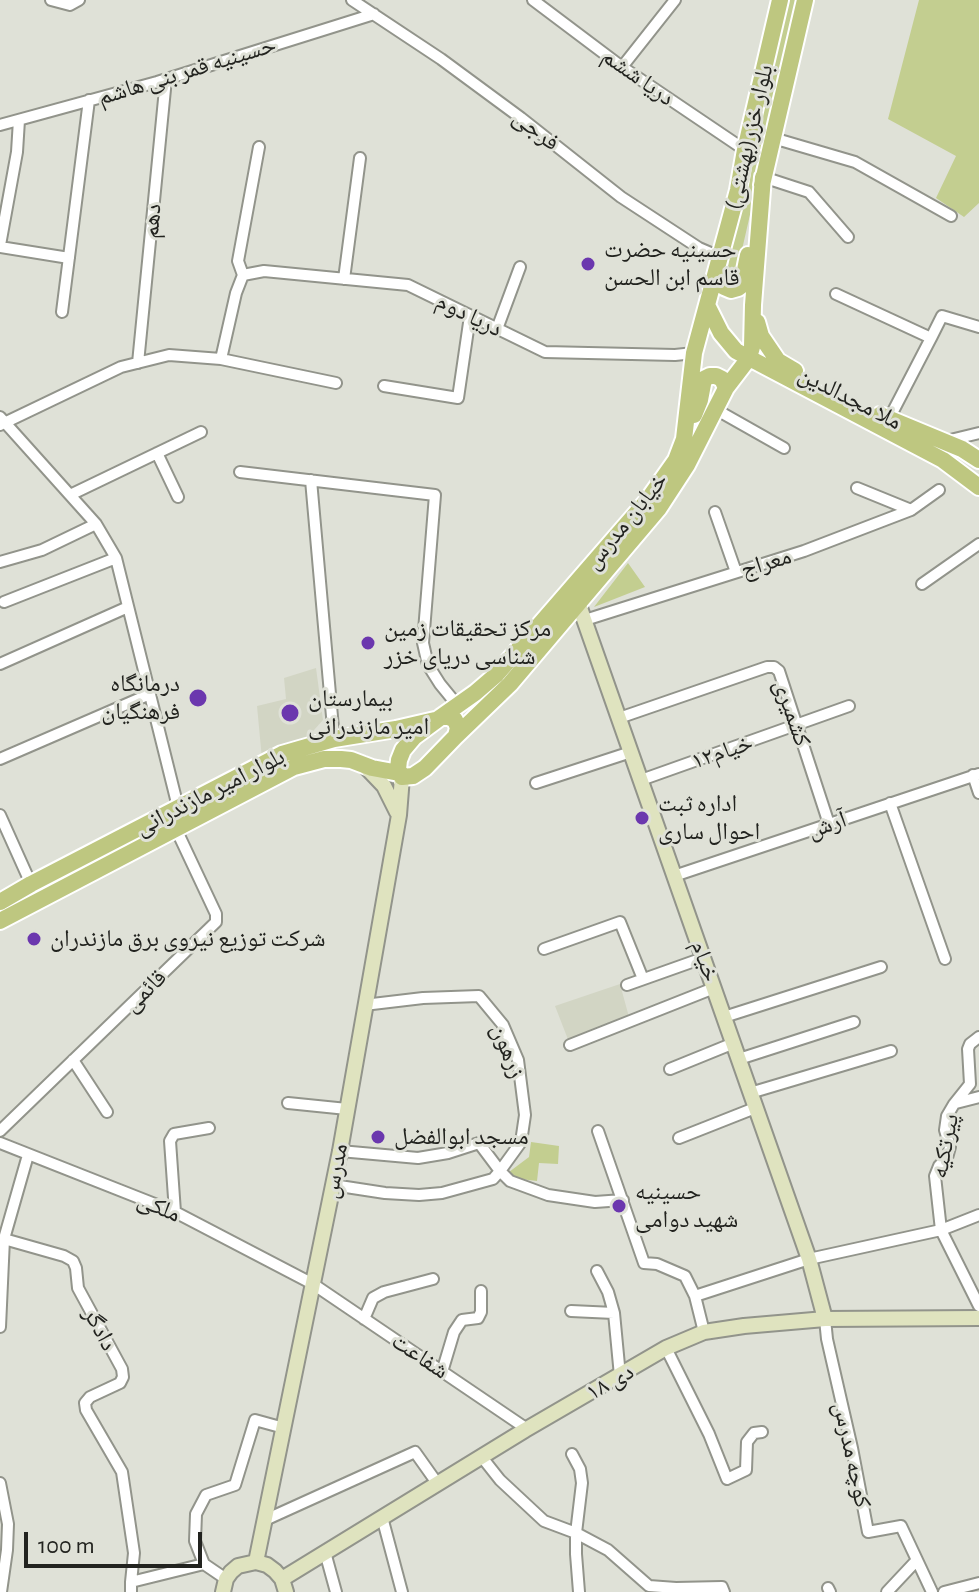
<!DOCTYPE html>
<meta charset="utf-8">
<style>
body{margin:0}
#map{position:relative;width:979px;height:1592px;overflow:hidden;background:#dfe1d7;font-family:"Alegreya Sans",sans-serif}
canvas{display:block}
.scale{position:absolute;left:24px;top:1532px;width:178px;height:36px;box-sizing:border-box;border:4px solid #22231f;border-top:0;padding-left:10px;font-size:24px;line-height:28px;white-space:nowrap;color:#22231f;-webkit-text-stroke:6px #dfe1d7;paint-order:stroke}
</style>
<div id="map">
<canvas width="979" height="1592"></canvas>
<div class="scale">100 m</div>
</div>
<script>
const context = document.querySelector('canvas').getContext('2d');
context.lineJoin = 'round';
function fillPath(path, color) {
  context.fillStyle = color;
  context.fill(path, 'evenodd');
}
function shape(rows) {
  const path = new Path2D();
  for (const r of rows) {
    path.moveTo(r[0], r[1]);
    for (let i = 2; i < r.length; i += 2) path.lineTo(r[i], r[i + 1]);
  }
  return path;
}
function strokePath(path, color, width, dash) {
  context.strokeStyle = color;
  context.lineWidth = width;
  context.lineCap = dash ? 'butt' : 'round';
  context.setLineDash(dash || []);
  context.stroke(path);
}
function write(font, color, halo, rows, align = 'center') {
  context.font = font + ' "Alegreya Sans","Noto Naskh Arabic",sans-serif';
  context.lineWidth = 6;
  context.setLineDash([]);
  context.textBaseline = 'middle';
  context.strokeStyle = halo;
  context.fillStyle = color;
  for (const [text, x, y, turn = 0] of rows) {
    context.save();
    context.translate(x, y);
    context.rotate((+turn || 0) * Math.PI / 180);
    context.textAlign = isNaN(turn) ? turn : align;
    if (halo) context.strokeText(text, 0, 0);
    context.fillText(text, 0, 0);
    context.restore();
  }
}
fillPath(shape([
 [316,668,323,720,306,739,262,759,257,706,286,699,284,678],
 [620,984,629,1017,569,1042,555,1006]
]), '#d2d5c4');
fillPath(shape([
 [785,0,799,0,736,276,730,280,727,276,738,190],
 [919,0,979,0,979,203,964,217,936,198,956,156,888,119],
 [628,563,645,587,594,607],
 [531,1142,559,1146,558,1164,539,1163,537,1181,512,1178,509,1172,529,1157]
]), '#c3ce90');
const street = shape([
 [51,0,70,5,79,0],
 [352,0,441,59,521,118,621,197,699,248,720,257],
 [533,0,622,67,745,150],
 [622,67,675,0],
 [0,125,157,82,374,14],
 [773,138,855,162,951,216],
 [763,177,809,192,848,237],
 [0,245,17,152,19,120],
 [0,247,69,258],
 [243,275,264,271,408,285,545,352,675,355,694,353],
 [344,279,360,158],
 [836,294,931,338,942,316,979,327],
 [62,312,89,100],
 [497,329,520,267],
 [221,359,236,293,243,275,238,261,259,147],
 [138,363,166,79],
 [384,386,458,398,470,316],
 [715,409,784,448],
 [0,417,96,524,116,558,178,807],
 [889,419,931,338],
 [0,425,121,367,169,355,221,359,336,383],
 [946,441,979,433],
 [157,453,178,497],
 [240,472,435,495,423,643,428,665,440,684,458,706],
 [311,480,334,739],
 [857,488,911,510],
 [70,495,201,432],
 [715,512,736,572],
 [0,562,42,550,96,524],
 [922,584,979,544],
 [4,602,116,558],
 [585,620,804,551,911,510,939,490],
 [0,664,128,607],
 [619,718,767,667,774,667,779,671,829,824],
 [0,759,150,694],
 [973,775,979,793],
 [641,780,849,706],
 [536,783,631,752],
 [890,803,945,959],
 [0,815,31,884],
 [674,876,979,774],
 [544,949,620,922,643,979],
 [627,985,703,958],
 [724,1017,881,967],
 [979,1037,970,1044,968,1049,970,1084,954,1104,947,1116,945,1130,950,1147,947,1158,939,1166,935,1176,941,1230,979,1306],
 [570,1045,714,988],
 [739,1059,854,1022],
 [73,1060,107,1112],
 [670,1069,734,1043],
 [750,1093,891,1051],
 [288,1103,347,1109],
 [956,1103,979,1097],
 [0,1131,216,922,216,914,176,829],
 [598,1131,644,1263,657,1264,685,1276,695,1296,704,1332],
 [679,1138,755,1108],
 [0,1143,175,1212,313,1284,527,1429],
 [340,1151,418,1158,448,1153,479,1143,500,1171,510,1181,548,1195,595,1202,623,1200],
 [333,1185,385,1193,419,1195,442,1193,493,1179,500,1171,521,1142,525,1115,518,1060,503,1025,479,996,423,998,364,1005],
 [175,1212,170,1141,174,1134,209,1128],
 [4,1239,64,1256,73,1261,76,1268,78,1288,122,1369,123,1377,120,1383,90,1397,85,1403,86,1410,122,1472,134,1553,131,1582],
 [695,1296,809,1259,941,1230,979,1215],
 [571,1311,614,1313,608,1292,597,1271],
 [614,1313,620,1376],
 [364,1319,373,1298,384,1292,433,1279],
 [825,1319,827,1339,852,1448,868,1532,901,1526,932,1592],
 [0,1327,4,1239,28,1155],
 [666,1348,709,1434,727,1479,746,1470,747,1442,754,1433,762,1432],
 [442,1372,454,1332,462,1320,478,1318,481,1312,481,1291],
 [572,1454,580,1469,582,1483,576,1533,576,1554,579,1592],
 [481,1456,500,1480,544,1521,576,1533,608,1550,649,1586,676,1588,722,1587,724,1592],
 [0,1483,8,1524,7,1550,1,1592],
 [382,1517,402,1592],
 [265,1520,415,1452,437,1483],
 [325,1552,336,1592],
 [204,1564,195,1541,196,1514,206,1495,235,1485,255,1420,284,1428],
 [204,1564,226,1579],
 [828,1588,830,1592],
 [131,1592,131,1582,204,1564],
 [887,1592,917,1560],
 [944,1592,979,1583]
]);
const secondary = shape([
 [579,605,809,1259,825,1319],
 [363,764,384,786,397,812],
 [256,1562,340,1151,399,815,402,777],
 [282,1579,525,1430,666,1348,704,1332,744,1326,825,1319,979,1318],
 [223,1592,226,1579,231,1572,238,1566,256,1562,267,1565,275,1571,282,1579,286,1592]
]);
const primary = shape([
 [762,185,805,0],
 [716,273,724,287,731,290,738,288,742,285,748,255],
 [707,305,721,333,736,351,943,460,979,487],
 [757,322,761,336,778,361,795,371],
 [694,415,700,400,704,379,710,376,716,376,722,379,726,388],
 [880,415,962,449,979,460],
 [441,717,475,693,496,675,647,501,676,460,684,439,694,353,738,190,745,150,780,0],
 [441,717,449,717,455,720,458,728,456,736,425,768,413,776,402,777,398,769,399,760,403,750,414,737,441,717],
 [456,736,510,684,659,508,687,465,726,388,749,358,752,347,753,305,763,177],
 [0,902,31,884,282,754,334,739,396,729,435,720],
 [0,921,294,767,324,759,341,759,351,760,372,768,399,773]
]);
strokePath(street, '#92948b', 14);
strokePath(secondary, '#92948b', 18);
strokePath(primary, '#fff', 20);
strokePath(street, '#fff', 10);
strokePath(secondary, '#dfe3bf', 14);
strokePath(primary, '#bec780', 16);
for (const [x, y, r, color] of [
 [588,264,8,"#6b37ae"],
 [368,643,8,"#6b37ae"],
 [198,698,10,"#6b37ae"],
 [290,713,10,"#6b37ae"],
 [642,818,8,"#6b37ae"],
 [34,939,8,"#6b37ae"],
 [378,1137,8,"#6b37ae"],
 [619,1206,8,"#6b37ae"]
]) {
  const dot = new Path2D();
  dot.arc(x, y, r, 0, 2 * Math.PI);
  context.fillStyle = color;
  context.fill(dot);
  strokePath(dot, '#dfe1d7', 3);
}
write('24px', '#22231f', '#dfe1d7', [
 ["حسینیه قمر بنی هاشم",187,71,-17],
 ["دریا ششم",638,77,35],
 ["فرجی",536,130,38],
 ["بلوار خزر(بهشتی)",749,137,-77],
 ["دهم",152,221,-85],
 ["دریا دوم",469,315,26],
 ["ملا مجدالدین",850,398,27],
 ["خیابان مدرس",626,521,-51],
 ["معراج",766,563,-17],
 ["کشمیری",792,713,71],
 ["خیام۱۲",722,752,-19],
 ["بلوار امیر مازندرانی",210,792,-27],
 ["آرش",827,825,-19],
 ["خیام",705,961,70],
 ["قائمی",145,991,-44],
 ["زرهون",508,1051,69],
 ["پیرتکیه",945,1146,-79],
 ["مدرس",335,1171,-79],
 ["ملکی",159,1207,23],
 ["دادگر",100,1329,62],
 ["شفاعت",420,1356,34],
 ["۱۸ دی",610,1382,-30],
 ["کوچه مدرس",852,1455,78]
]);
write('24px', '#22231f', '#dfe1d7', [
 ["حسینیه حضرت",604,250],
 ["قاسم ابن الحسن",604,278],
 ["مرکز تحقیقات زمین",384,629],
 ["شناسی دریای خزر",384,657],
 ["درمانگاه",180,684,"right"],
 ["فرهنگیان",180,712,"right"],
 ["بیمارستان",308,699],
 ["امیر مازندرانی",308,727],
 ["اداره ثبت",658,804],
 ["احوال ساری",658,832],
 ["شرکت توزیع نیروی برق مازندران",50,939],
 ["مسجد ابوالفضل",394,1137],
 ["حسینیه",635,1192],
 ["شهید دوامی",635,1220]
], 'left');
</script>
